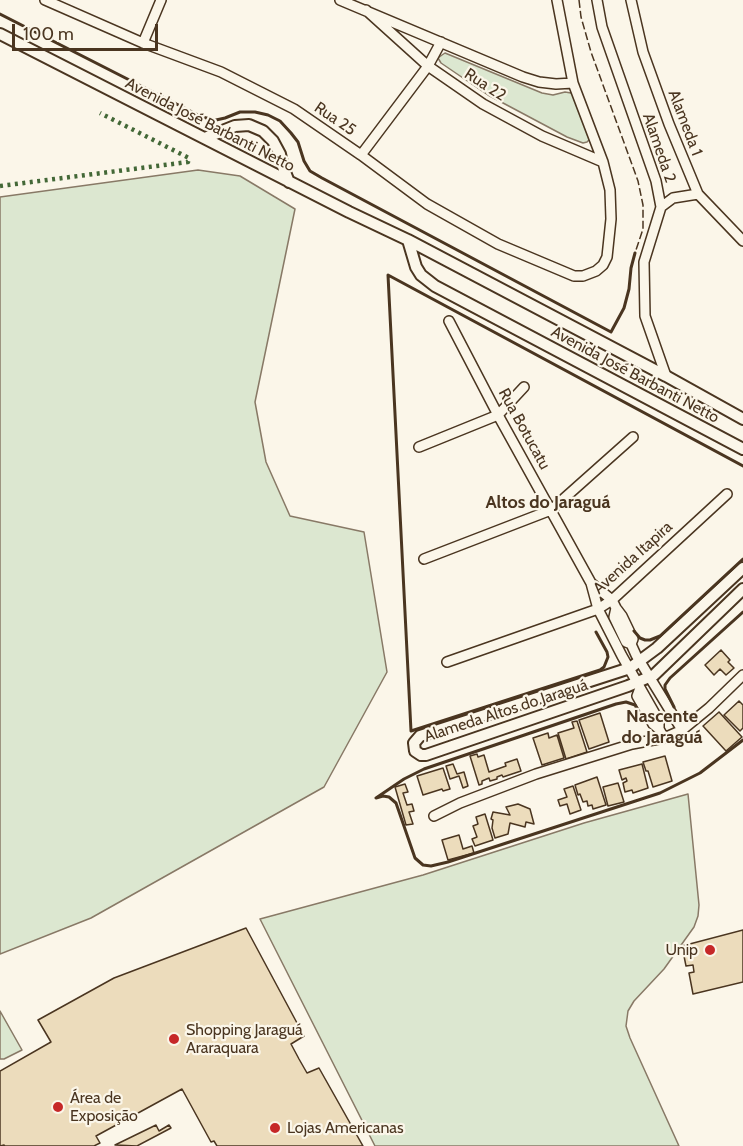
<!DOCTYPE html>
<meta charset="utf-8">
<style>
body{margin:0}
#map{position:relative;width:743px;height:1146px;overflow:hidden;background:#fbf6e9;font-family:Cabin,sans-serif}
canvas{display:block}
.scale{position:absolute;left:12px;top:24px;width:146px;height:27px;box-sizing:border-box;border:3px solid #4a3520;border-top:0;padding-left:8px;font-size:18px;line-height:21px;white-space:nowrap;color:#4a3520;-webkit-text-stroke:4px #fbf6e9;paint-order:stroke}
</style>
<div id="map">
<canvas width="743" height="1146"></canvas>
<div class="scale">100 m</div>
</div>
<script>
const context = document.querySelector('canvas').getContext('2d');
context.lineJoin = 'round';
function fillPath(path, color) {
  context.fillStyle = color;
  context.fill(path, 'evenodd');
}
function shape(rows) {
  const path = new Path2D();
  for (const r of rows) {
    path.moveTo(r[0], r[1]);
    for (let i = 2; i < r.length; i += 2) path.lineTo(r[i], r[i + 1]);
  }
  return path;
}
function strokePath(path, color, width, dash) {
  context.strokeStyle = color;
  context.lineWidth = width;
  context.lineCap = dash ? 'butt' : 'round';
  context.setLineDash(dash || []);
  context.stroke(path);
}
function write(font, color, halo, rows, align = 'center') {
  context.font = font + ' Cabin,sans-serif';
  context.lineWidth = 4.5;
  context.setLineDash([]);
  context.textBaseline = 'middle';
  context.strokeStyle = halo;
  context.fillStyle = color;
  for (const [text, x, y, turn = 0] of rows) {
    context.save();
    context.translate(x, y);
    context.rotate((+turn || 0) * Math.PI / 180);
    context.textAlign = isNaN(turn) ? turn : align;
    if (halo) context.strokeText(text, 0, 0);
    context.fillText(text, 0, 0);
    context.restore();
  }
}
const green = shape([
 [445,53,542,93,553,95,565,92,571,93,575,96,590,139,587,142,583,143,567,137,488,95,441,63,438,58,442,55,445,53],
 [198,170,240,176,295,209,255,402,266,462,290,516,364,532,387,672,324,787,91,918,0,954,0,197,198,170],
 [688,794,699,905,698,916,694,927,664,969,634,1001,628,1011,626,1026,630,1038,679,1146,375,1146,260,919,423,875,584,823,688,794],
 [0,1011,22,1050,4,1059,0,1059,0,1011]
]);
fillPath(green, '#dce7d0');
strokePath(green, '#887966', 1.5);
const building = shape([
 [721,650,730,660,728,662,734,668,726,675,720,669,714,675,705,665,721,650],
 [739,701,743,705,743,728,740,731,724,715,739,701],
 [719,712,742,737,726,751,703,726,719,712],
 [600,713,609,742,589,749,579,720,600,713],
 [577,721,587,752,566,759,558,733,574,728,572,722,577,721],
 [548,733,549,738,557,735,564,758,542,765,533,738,548,733],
 [477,754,478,757,484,755,489,772,506,766,505,763,517,759,521,771,503,777,502,775,497,777,497,779,490,781,489,778,482,781,482,784,479,785,470,756,477,754],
 [665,756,672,781,653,787,648,771,646,771,643,762,665,756],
 [453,764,457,774,464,772,468,786,463,788,459,776,450,779,446,766,453,764],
 [642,764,648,788,633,793,632,790,625,792,623,783,627,781,626,778,622,780,619,770,642,764],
 [443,768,450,789,443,791,442,789,423,795,417,776,443,768],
 [597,777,606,805,593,809,592,805,588,806,587,801,583,802,580,794,578,795,575,785,597,777],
 [618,783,624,802,608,806,603,787,618,783],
 [405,784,408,792,403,793,407,805,412,804,414,811,409,812,413,824,406,825,395,787,405,784],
 [573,786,581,810,570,814,567,804,560,806,558,800,567,797,564,789,573,786],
 [518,804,530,809,534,824,526,822,525,827,510,823,508,834,495,838,492,828,493,820,491,819,493,812,510,815,506,807,518,804],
 [485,814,493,840,475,846,472,839,477,837,473,826,478,824,476,817,485,814],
 [459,835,463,849,472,846,474,853,448,860,442,840,459,835],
 [246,928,304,1036,291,1044,299,1059,307,1073,319,1068,363,1146,217,1146,214,1141,211,1142,182,1089,96,1136,100,1143,94,1146,5,1146,4,1145,0,1146,0,1071,51,1042,38,1020,114,978,246,928],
 [743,930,743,982,693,994,689,973,694,972,693,965,686,966,682,946,743,930],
 [156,1125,159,1131,169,1125,171,1128,137,1146,115,1145,156,1125]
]);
fillPath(building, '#ecdcbc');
strokePath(building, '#4a3520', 1.5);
const minor = shape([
 [45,0,143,43,221,72,294,109,361,155,427,204,498,244,574,276,583,276,596,271,603,265,607,257,611,219,610,190,603,162,573,83,557,0],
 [340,0,523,77,539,82,556,84,573,83],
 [597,0,602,27,656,181,661,207,644,262,645,316,666,376],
 [631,0,643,52,669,124,698,194,743,241],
 [366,10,428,66,483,104,542,136,603,162],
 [143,43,161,0],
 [361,155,428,66,441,42],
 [661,207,673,198,698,194],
 [449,321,498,415,591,583,598,609,622,656,659,721,659,729,664,738],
 [419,447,498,415,524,387],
 [424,559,551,510,633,437],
 [591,583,612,600,616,608,622,616,633,639,631,644,636,655,682,730],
 [616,608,614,617,626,642,631,644],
 [447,662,598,609,612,600,727,494],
 [640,688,637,696,653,724,659,729],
 [434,816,460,803,536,774,632,744,664,738,682,730,709,708,743,675]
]);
const tertiary = shape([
 [0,34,349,212,408,240,666,376,743,419],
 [205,138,235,126,249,125,263,131,273,141,280,154,283,167,289,182],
 [408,240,416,267,421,275,435,286,743,449],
 [743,568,657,648,630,668,420,736,414,743,415,751,421,755,426,755,628,686,654,675,743,589]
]);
strokePath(minor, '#4a3520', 12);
strokePath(tertiary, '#4a3520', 14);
strokePath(minor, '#fbf6e9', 9);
strokePath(tertiary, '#fbf6e9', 10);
strokePath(shape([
 [0,186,188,162,189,158,100,113]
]), '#436837', 4.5, [3, 4.5]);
strokePath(shape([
 [579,0,581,17,591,52,638,181,643,205,643,229,635,253]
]), '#4a3520', 1.5, [8, 3]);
strokePath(shape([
 [0,14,202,117,216,120,225,118,240,112,255,112,268,115,280,121,291,133,298,142,304,161,310,171,322,178,611,332,624,308,629,289,631,268,635,253],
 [634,631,640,638,645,640,650,640,660,636,743,559],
 [596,632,607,652,608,657,604,667,600,670,411,731,388,275,743,466],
 [674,707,665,689,665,685,670,678,743,612],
 [644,721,635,705,626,702,616,704,424,769,404,779,376,798,383,796,389,797,396,803,415,858,423,865,431,866,448,862,660,793,700,773,743,740]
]), '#4a3520', 3);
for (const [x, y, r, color] of [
 [710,950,6,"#c62828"],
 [174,1039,6,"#c62828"],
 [58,1107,6,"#c62828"],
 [275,1128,6,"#c62828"]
]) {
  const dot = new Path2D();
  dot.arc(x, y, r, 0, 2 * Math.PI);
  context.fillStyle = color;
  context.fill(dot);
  strokePath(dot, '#fbf6e9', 2);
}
write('16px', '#4a3520', '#fbf6e9', [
 ["Rua 22",485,85,33],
 ["Rua 25",335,119,34],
 ["Alameda 1",685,123,69],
 ["Avenida José Barbanti Netto",210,125,27],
 ["Alameda 2",659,148,71],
 ["Avenida José Barbanti Netto",635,375,28],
 ["Rua Botucatu",524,429,61],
 ["Avenida Itapira",633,558,-42],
 ["Alameda Altos do Jaraguá",506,711,-18]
]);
write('16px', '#4a3520', '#fbf6e9', [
 ["Unip",698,950,"right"],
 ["Shopping Jaraguá",186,1030],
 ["Araraquara",186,1048],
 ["Área de",70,1098],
 ["Exposição",70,1116],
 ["Lojas Americanas",287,1128]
], 'left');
write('bold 18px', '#4a3520', '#fbf6e9', [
 ["Altos do Jaraguá",548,503],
 ["Nascente",662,717],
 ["do Jaraguá",662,738]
]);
</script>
